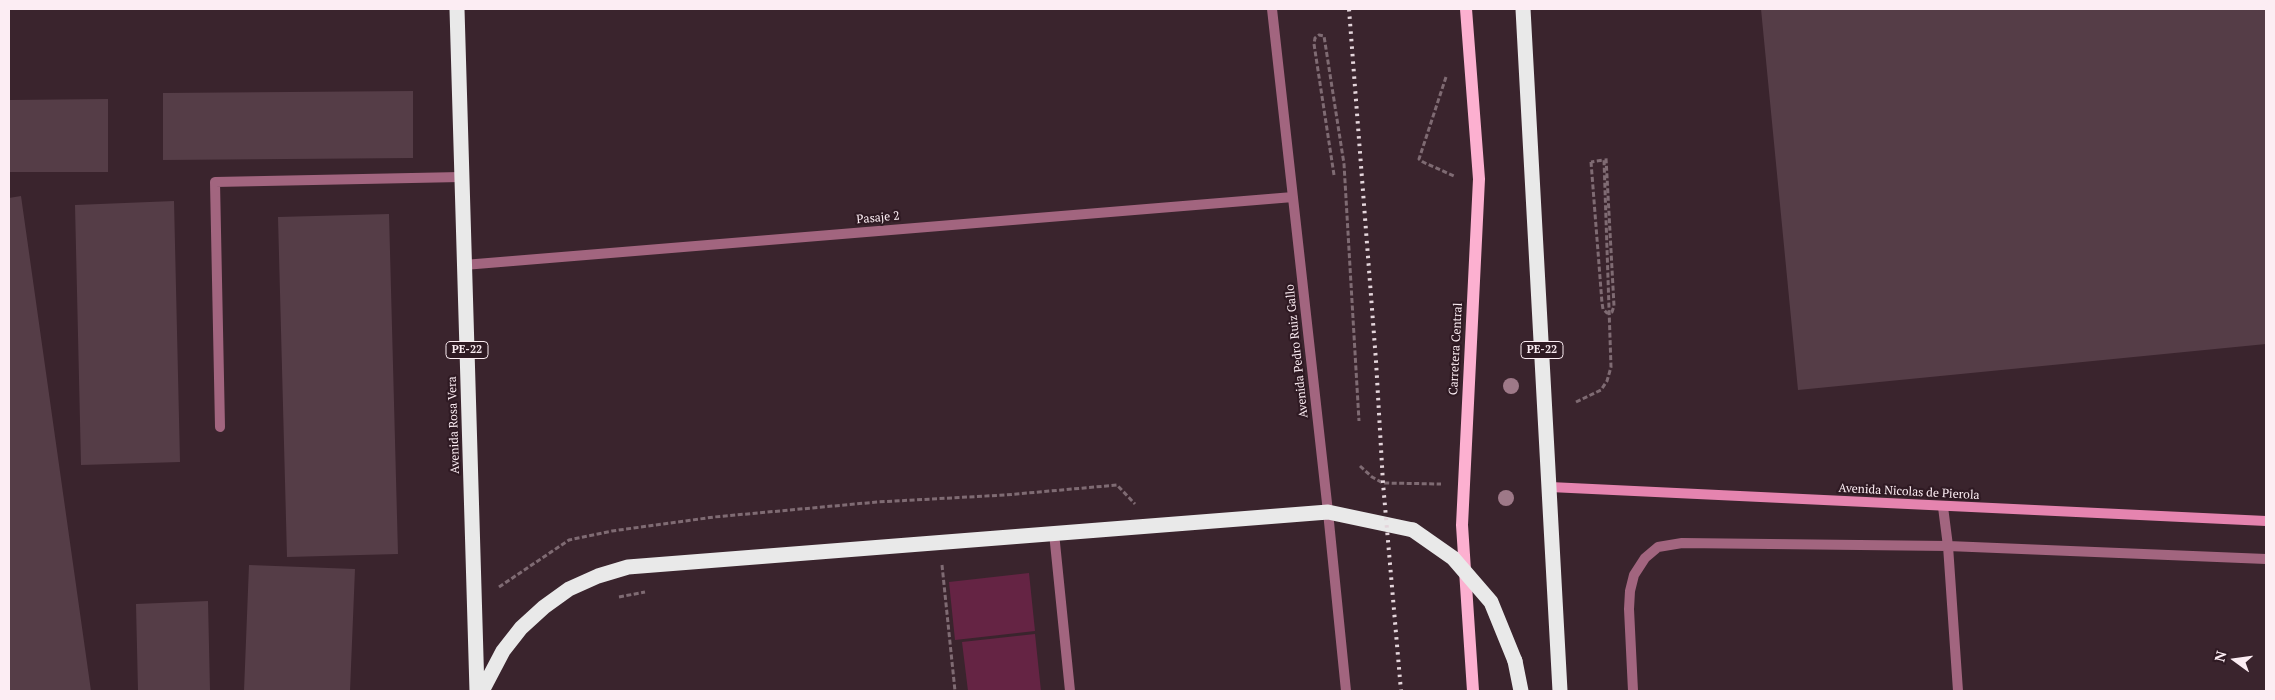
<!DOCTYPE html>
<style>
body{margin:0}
#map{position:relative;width:2275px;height:700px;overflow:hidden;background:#3a242d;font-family:"PT Serif",serif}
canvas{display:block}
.frame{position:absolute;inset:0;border:10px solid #fcedf3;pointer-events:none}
.north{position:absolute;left:2210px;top:635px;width:50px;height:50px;-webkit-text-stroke:4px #2f1a23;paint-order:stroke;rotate:284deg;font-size:14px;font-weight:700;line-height:20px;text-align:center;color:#fcedf3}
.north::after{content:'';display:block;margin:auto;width:18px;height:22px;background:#fcedf3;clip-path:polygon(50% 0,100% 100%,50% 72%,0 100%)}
</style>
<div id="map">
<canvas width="2275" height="700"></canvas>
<div class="frame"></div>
<div class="north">N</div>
</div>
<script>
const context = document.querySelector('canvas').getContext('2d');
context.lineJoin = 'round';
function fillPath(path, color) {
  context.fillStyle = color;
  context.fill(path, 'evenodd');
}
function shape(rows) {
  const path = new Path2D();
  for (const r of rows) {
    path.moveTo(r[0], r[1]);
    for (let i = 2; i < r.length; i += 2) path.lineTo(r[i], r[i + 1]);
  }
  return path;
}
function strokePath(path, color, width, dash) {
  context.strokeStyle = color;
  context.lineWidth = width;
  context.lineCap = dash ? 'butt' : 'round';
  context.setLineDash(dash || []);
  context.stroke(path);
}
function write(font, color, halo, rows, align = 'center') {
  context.font = font + ' "PT Serif",serif';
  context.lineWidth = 4.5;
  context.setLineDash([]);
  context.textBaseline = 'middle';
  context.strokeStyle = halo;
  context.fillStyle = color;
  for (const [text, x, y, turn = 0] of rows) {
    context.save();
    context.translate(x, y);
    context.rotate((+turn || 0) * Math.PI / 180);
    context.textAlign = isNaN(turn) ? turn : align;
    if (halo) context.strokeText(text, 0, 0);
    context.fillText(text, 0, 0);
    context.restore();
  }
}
fillPath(shape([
 [1029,573,1035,631,955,640,949,582],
 [1035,634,1041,691,968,691,962,642]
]), '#652444');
fillPath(shape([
 [1761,9,2266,9,2266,344,1798,390],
 [413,91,413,158,163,160,163,93],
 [108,99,108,172,9,172,9,100],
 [21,196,91,691,9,691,9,198],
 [174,201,180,462,81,465,75,205],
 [389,214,398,554,287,557,278,217],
 [249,565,355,569,350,691,244,691],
 [208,601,210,691,138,691,136,604]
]), '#553d47');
strokePath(shape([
 [1446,77,1419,159,1423,162,1454,176],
 [1334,175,1314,44,1315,38,1319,35,1324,36,1344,164,1359,421],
 [1576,402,1601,390,1607,381,1611,367,1604,160,1591,162],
 [1360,466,1372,477,1383,483,1441,484],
 [942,565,955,691],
 [499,587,569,540,612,531,714,517,877,502,1005,495,1117,485,1135,504],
 [619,597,645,592]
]), '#7f6b73', 3, [5, 2.5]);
strokePath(shape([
 [220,427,215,182,461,177]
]), '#a2657f', 10);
strokePath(shape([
 [1272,9,1328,512,1346,691],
 [464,265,1293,197],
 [1943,507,1948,546,1958,691],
 [1054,533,1070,691],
 [1633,691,1629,609,1630,591,1634,575,1645,558,1658,547,1682,543,1948,546,2266,559]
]), '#a2657f', 10);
strokePath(shape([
 [1550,487,2266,521]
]), '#e584af', 10);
strokePath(shape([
 [1466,9,1479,179,1462,525,1473,691]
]), '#fcb0d0', 12);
strokePath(shape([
 [457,9,477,691],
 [1523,9,1560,691],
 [1515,661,1521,691],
 [482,691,503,651,521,628,544,607,569,589,598,576,628,567,1328,512,1413,530]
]), '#e9e9e9', 15);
strokePath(shape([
 [1349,9,1376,361,1383,483,1401,691]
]), '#e4d5db', 4, [2.5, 5]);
strokePath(shape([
 [1591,162,1602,303,1603,309,1607,313,1612,312,1614,306,1606,158]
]), '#7f6b73', 3, [5, 2.5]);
strokePath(shape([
 [1413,530,1453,558,1491,602,1515,661]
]), '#e9e9e9', 15);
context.fillStyle = '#9e7988';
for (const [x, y] of [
 [1511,386],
 [1506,498]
]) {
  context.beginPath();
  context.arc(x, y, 8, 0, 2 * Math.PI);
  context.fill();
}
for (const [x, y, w] of [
 [467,350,42],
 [1542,350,42]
]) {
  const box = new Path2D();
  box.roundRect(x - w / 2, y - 8.5, w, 17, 4);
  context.fillStyle = '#2f1a23';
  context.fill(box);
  strokePath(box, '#fcedf3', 1);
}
write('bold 11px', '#fcedf3', null, [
 ["PE-22",467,350],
 ["PE-22",1542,350]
]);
write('12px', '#fcedf3', '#2f1a23', [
 ["Pasaje 2",878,218,-5],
 ["Carretera Central",1456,349,-87],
 ["Avenida Pedro Ruiz Gallo",1297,351,-96],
 ["Avenida Rosa Vera",454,425,-92],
 ["Avenida Nicolas de Pierola",1909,492,3]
]);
</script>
